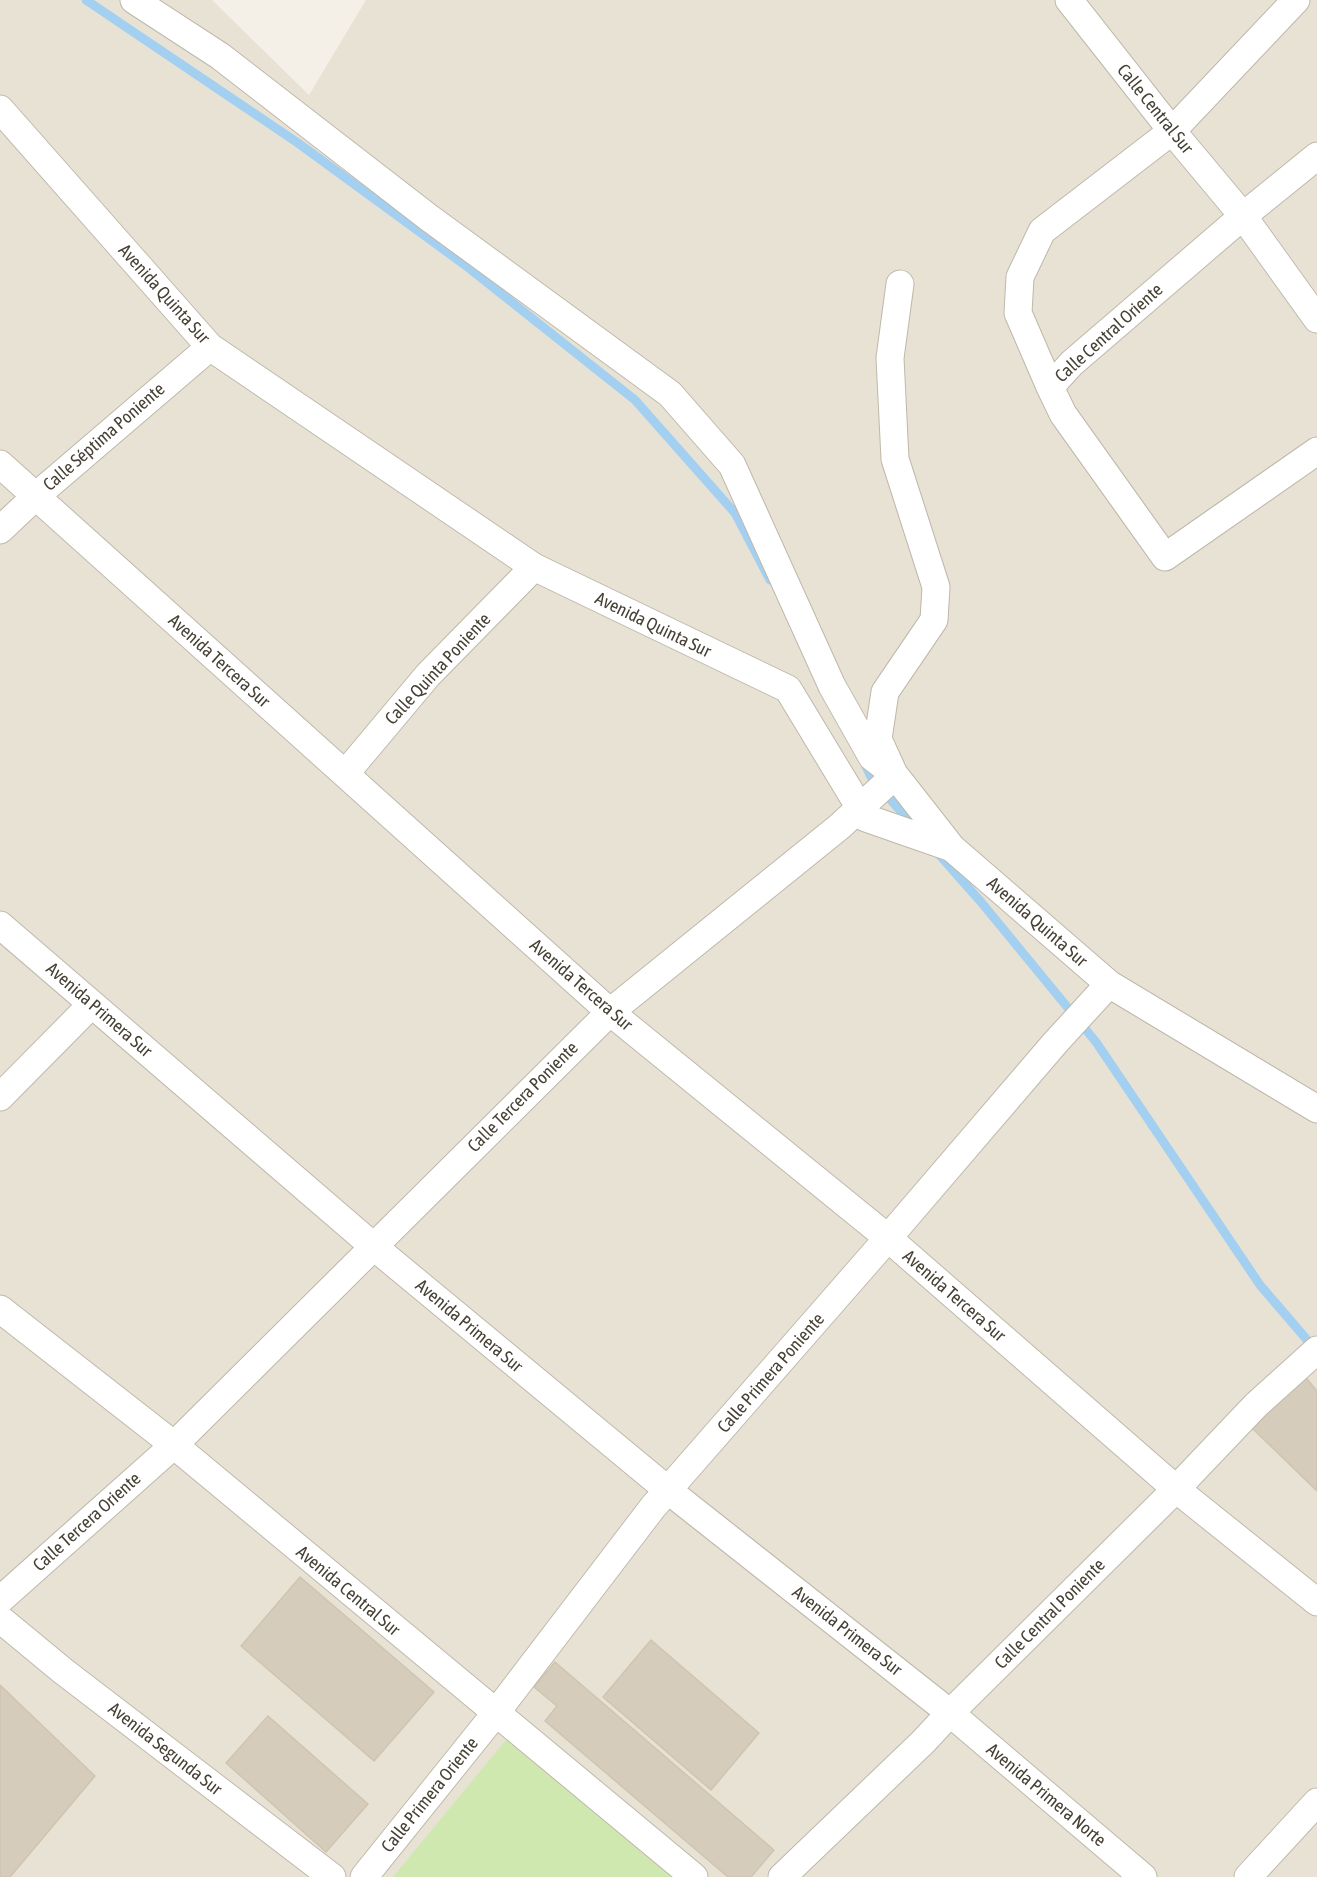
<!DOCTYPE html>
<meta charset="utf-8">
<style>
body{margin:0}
canvas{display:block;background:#f4f0e7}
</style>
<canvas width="1317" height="1877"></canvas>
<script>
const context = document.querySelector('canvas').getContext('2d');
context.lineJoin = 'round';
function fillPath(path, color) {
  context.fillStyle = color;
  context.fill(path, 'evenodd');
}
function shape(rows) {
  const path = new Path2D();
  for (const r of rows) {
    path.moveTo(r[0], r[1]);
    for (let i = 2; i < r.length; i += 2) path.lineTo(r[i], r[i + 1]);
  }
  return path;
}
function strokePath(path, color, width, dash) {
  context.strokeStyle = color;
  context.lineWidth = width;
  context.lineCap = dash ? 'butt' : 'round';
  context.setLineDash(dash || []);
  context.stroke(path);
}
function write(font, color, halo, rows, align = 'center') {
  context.font = font + ' "Asap Condensed",sans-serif';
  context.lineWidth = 5;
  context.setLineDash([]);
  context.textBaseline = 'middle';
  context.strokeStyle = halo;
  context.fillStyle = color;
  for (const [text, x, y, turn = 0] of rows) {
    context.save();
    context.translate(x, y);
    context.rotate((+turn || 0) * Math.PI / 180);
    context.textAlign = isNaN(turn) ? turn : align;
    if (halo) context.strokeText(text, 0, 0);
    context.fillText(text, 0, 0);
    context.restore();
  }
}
fillPath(shape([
 [0,0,212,0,309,95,366,0,1317,0,1317,1877,0,1877]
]), '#e8e2d5');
fillPath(shape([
 [510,1735,676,1877,393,1877]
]), '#cee8b0');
strokePath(shape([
 [86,0,298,143,465,265,635,400,735,513,770,580],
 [863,760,872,779,915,827],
 [936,851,981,902,1096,1042,1260,1285,1314,1348]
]), '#a3d0f1', 9);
const building = shape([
 [1301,1372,1317,1391,1317,1491,1252,1428,1301,1372],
 [300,1577,434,1692,374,1761,241,1646,300,1577],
 [651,1640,759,1733,711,1790,603,1697,651,1640],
 [555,1662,774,1850,751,1877,728,1877,545,1721,557,1706,534,1687,555,1662],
 [0,1685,95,1776,10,1877,0,1877,0,1685],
 [268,1716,368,1804,326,1852,226,1763,268,1716]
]);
fillPath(building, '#d5ccbc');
strokePath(building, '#d0c4b0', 1.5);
const street = shape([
 [1069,0,1172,131,1243,216,1317,319],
 [0,109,210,347,534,567,788,689,866,818,952,848,1109,984,1317,1109],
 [1317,156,1243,216,1072,363,1050,387,1063,414,1165,557,1317,451],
 [900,284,890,358,895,459,936,587,934,620,885,692,878,739,894,774,952,848],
 [1050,387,1018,313,1020,277,1042,231,1172,131,1296,0],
 [0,464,610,1012,888,1238,1176,1489,1317,1602],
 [0,530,36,496,210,347],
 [345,774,428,675,534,567],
 [0,925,373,1246,669,1491,950,1713,1143,1877],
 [0,1097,92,1004],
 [0,1309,174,1445,694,1877],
 [0,1600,174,1445,610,1012,839,827,889,781,894,774,872,757,832,686,732,465,670,394,428,217,220,56,134,0],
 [0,1619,63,1671,332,1877],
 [364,1877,495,1714,653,1507,888,1238,1055,1043,1109,984],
 [782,1877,923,1742,950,1713,1176,1489,1256,1405,1317,1350],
 [1248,1877,1317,1802]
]);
strokePath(street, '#bfb8aa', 29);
strokePath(street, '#fff', 27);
write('18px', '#474036', '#fff', [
 ["Calle Central Sur",1155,109,51],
 ["Avenida Quinta Sur",164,294,48],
 ["Calle Central Oriente",1109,333,-42],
 ["Calle Séptima Poniente",104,437,-41],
 ["Avenida Quinta Sur",653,625,26],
 ["Avenida Tercera Sur",219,661,42],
 ["Calle Quinta Poniente",438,669,-47],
 ["Avenida Quinta Sur",1037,922,41],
 ["Avenida Tercera Sur",581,985,41],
 ["Avenida Primera Sur",99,1010,41],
 ["Calle Tercera Poniente",523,1097,-45],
 ["Avenida Tercera Sur",954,1296,41],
 ["Avenida Primera Sur",469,1326,40],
 ["Calle Primera Poniente",771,1373,-49],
 ["Calle Tercera Oriente",87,1522,-42],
 ["Avenida Central Sur",348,1591,40],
 ["Calle Central Poniente",1050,1614,-45],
 ["Avenida Primera Sur",847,1631,38],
 ["Avenida Segunda Sur",165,1749,38],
 ["Calle Primera Oriente",430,1795,-51],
 ["Avenida Primera Norte",1046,1795,40]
]);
</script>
